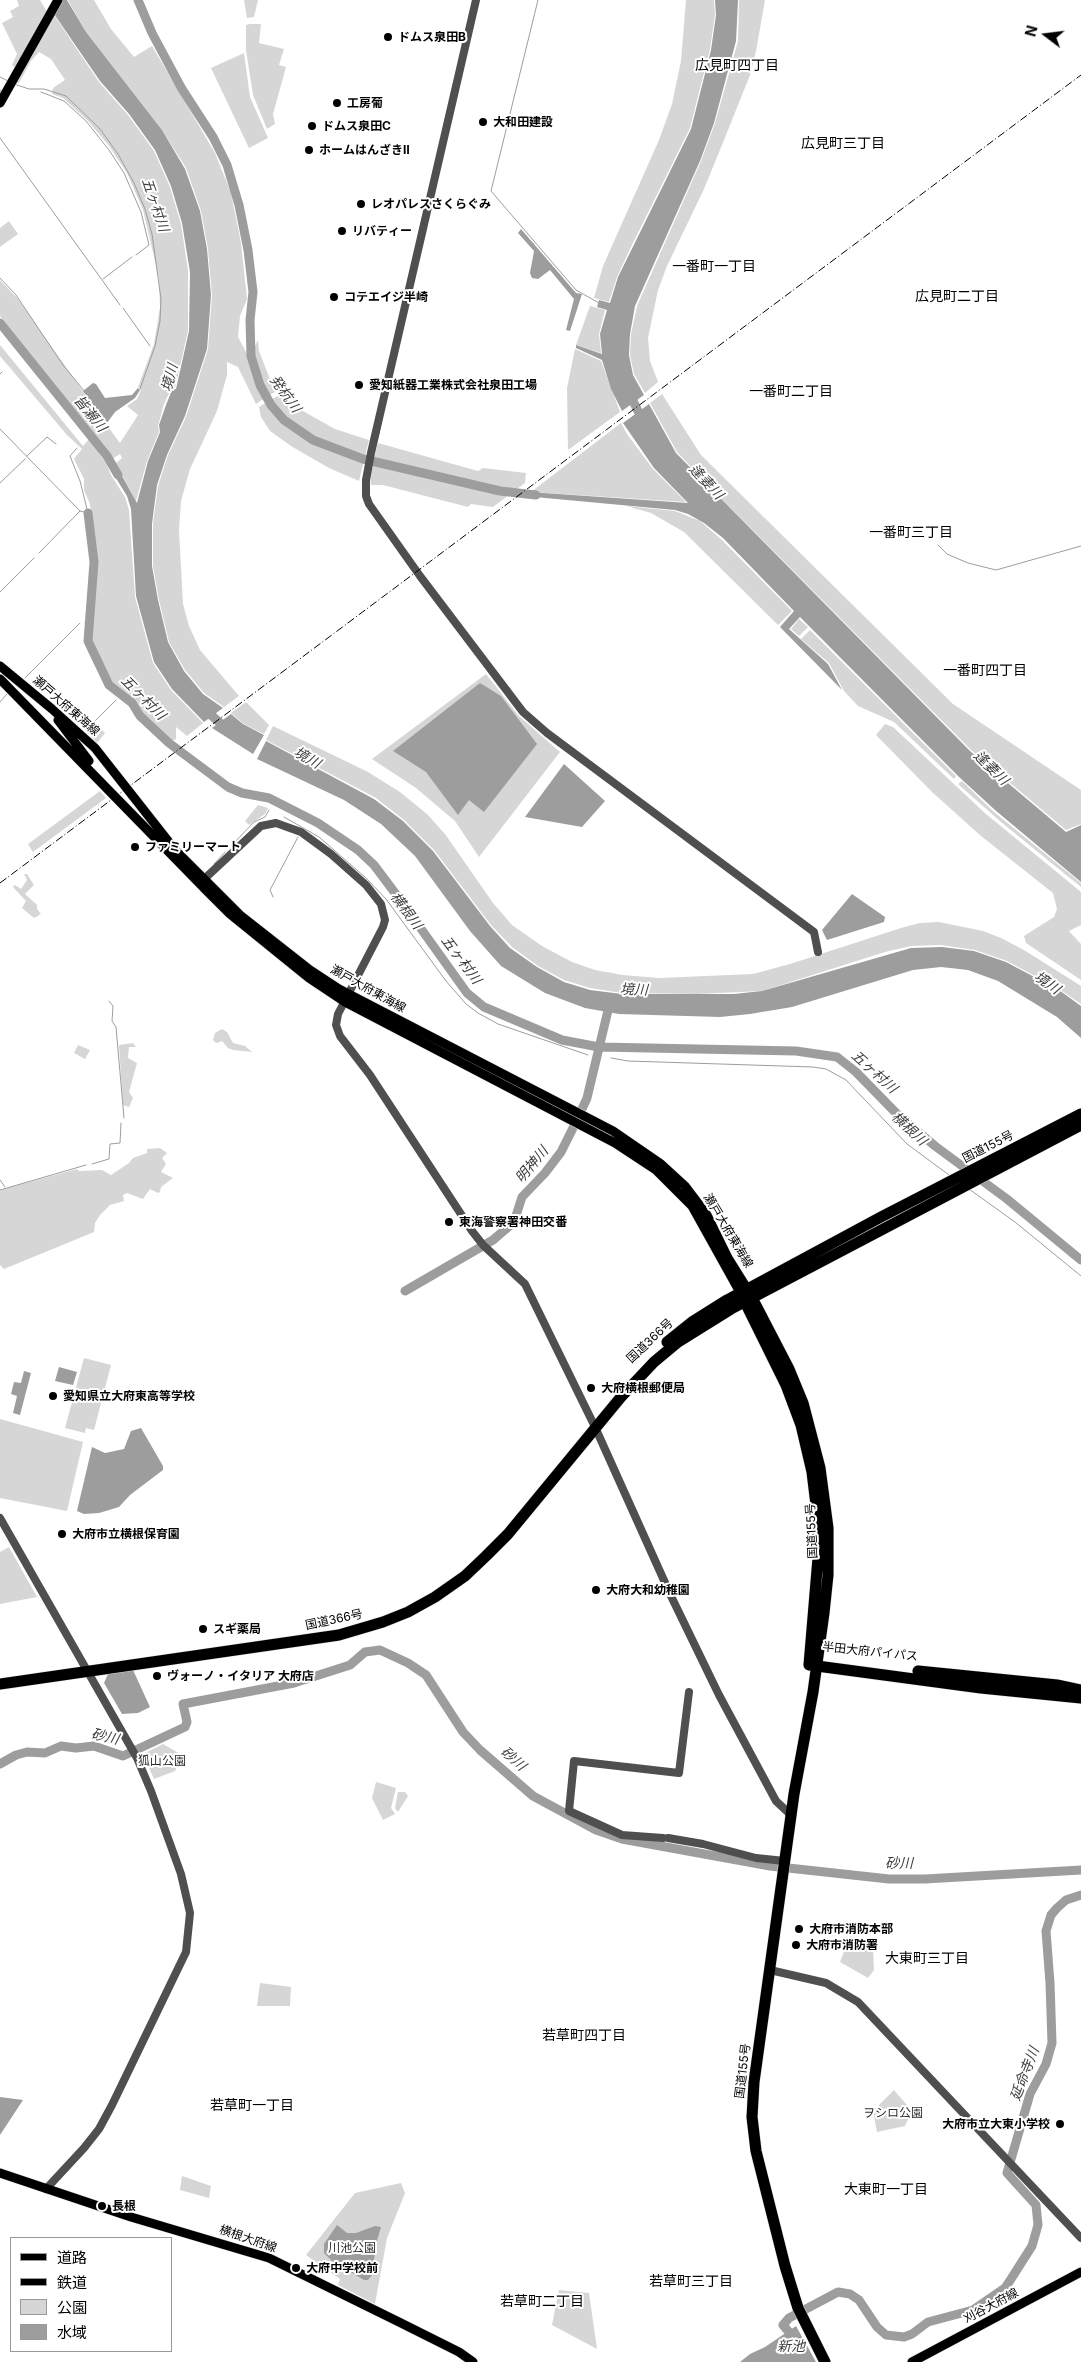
<!DOCTYPE html>
<meta charset="utf-8">
<style>
body{margin:0}
#map{position:relative;width:1081px;height:2362px;overflow:hidden;background:#fff;font-family:Inter,"Noto Sans JP",sans-serif}
canvas{display:block}
.legend{position:absolute;left:10px;top:2237px;width:162px;height:115px;box-sizing:border-box;background:#fff;border:1px solid #999;margin:0;padding:6px 9px;list-style:none;font-size:15px;color:#000}
.legend li{display:flex;align-items:center;gap:10px;height:25px}
.legend b{width:25px;border:1px solid #999}
.north{position:absolute;left:1021px;top:10px;width:50px;height:50px;-webkit-text-stroke:4px #fff;paint-order:stroke;rotate:285deg;font-size:14px;font-weight:700;line-height:20px;text-align:center;color:#000}
.north::after{content:'';display:block;margin:auto;width:18px;height:22px;background:#000;clip-path:polygon(50% 0,100% 100%,50% 72%,0 100%)}
</style>
<div id="map">
<canvas width="1081" height="2362"></canvas>
<ul class="legend">
<li><b style="height:6px;background:#000"></b>道路</li>
<li><b style="height:6px;background:#000"></b>鉄道</li>
<li><b style="height:14px;background:#d6d6d6"></b>公園</li>
<li><b style="height:14px;background:#9d9d9d"></b>水域</li>
</ul>
<div class="north">N</div>
</div>
<script>
const context = document.querySelector('canvas').getContext('2d');
context.lineJoin = 'round';
function fillPath(path, color) {
  context.fillStyle = color;
  context.fill(path, 'evenodd');
}
function shape(rows) {
  const path = new Path2D();
  for (const r of rows) {
    path.moveTo(r[0], r[1]);
    for (let i = 2; i < r.length; i += 2) path.lineTo(r[i], r[i + 1]);
  }
  return path;
}
function strokePath(path, color, width, dash) {
  context.strokeStyle = color;
  context.lineWidth = width;
  context.lineCap = dash ? 'butt' : 'round';
  context.setLineDash(dash || []);
  context.stroke(path);
}
function write(font, color, halo, rows, align = 'center') {
  context.font = font + ' Inter,"Noto Sans JP",sans-serif';
  context.lineWidth = 4;
  context.setLineDash([]);
  context.textBaseline = 'middle';
  context.strokeStyle = halo;
  context.fillStyle = color;
  for (const [text, x, y, turn = 0] of rows) {
    context.save();
    context.translate(x, y);
    context.rotate((+turn || 0) * Math.PI / 180);
    context.textAlign = isNaN(turn) ? turn : align;
    if (halo) context.strokeText(text, 0, 0);
    context.fillText(text, 0, 0);
    context.restore();
  }
}
fillPath(shape([
 [17,0,40,0,47,12,16,68,12,65,17,54,2,23,13,17,10,11,19,6],
 [68,0,94,0,111,29,134,57,152,46,215,153,231,193,241,243,247,299,240,316,238,337,246,352,263,399,256,404,238,367,227,362,227,375,217,411,190,469,181,501,179,530,183,604,189,626,200,650,239,696,224,707,204,693,185,670,169,642,159,600,153,566,153,524,158,486,168,455,186,417,208,349,212,295,208,249,201,211,186,168,162,130,86,32],
 [244,0,258,0,254,17,247,18],
 [686,0,714,0,715,15,710,49,690,128,630,249,617,277,609,302,594,298,603,266,659,140,672,104,681,61],
 [739,0,765,0,756,51,750,75,724,140,704,189,667,266,658,290,648,338,650,361,658,382,645,393,634,374,630,355,631,334,637,306,701,161,715,123,738,41],
 [54,15,99,82,128,115,154,151,170,187,181,224,188,271,188,331,175,388,171,389,164,404,158,426,159,432,147,461,136,501,116,463,122,458,120,454,112,459,27,353,0,316,0,280,18,299,94,407,90,414,102,425,106,424,120,443,138,415,127,406,137,399,141,390,138,387,154,344,160,307,159,278,143,210,127,173,109,146,88,121,63,98,52,94,53,88,65,80,51,59,39,52,31,61,19,83,14,82],
 [250,24,261,24,259,43,284,49,279,65,286,67,273,114,275,124,267,129,253,95,246,50,246,25],
 [244,53,250,97,268,138,249,148,211,68],
 [9,221,18,234,0,247,0,228],
 [590,306,605,310,599,334,601,353,576,345],
 [258,340,259,351,275,392,268,396,252,352],
 [0,345,83,446,89,439,106,463,111,475,125,497,129,510,135,597,153,663,171,690,203,723,187,736,176,727,176,739,173,741,142,715,133,701,111,683,91,640,92,597,96,562,90,504,84,490,84,479,74,459,82,449,67,435,0,356],
 [575,349,601,361,620,412,568,450,567,388],
 [662,394,701,455,953,704,1081,790,1081,824,1066,830,971,750,708,485,677,452,650,403],
 [279,395,294,406,335,429,369,440,359,481,329,468,291,446,270,431,261,417,259,407],
 [621,423,627,434,653,469,686,502,531,492],
 [378,443,478,471,483,468,526,473,525,483,493,507,471,504,468,507,383,485,371,485,370,476],
 [626,506,675,511,700,521,722,540,792,611,778,625,684,532,651,513],
 [799,619,808,627,799,636,791,629],
 [810,630,956,776,954,779,894,722,858,706,844,691,829,663,801,639],
 [486,674,519,716,560,752,479,857,455,821,416,788,372,759],
 [246,702,269,725,264,734,244,724,231,713],
 [95,723,105,733,97,743,86,731],
 [885,724,893,727,986,814,1081,892,1081,925,1069,931,1081,944,1081,980,1026,943,1024,936,1054,917,1057,909,1053,893,981,836,932,792,876,735],
 [273,726,368,772,400,792,427,814,445,834,493,903,512,925,542,946,572,962,595,970,623,975,659,978,753,974,790,964,901,928,920,923,939,922,983,931,1001,938,1024,950,1081,986,1081,1004,1059,989,1007,961,975,950,941,945,911,946,885,952,762,991,697,994,622,993,590,988,564,980,538,966,512,947,491,925,434,850,404,820,376,798,266,740],
 [962,781,994,812,1081,883,1081,887,1001,822,958,784],
 [100,791,106,798,33,852,28,844],
 [258,805,268,808,265,814,249,825,245,821],
 [24,874,27,874,34,885,25,894,37,905,37,909,41,914,34,918,22,908,26,901,13,887,15,885,21,889,27,880],
 [222,1029,227,1032,233,1043,245,1046,252,1052,233,1050,228,1048,222,1041,217,1043,215,1042,213,1040,215,1033],
 [133,1043,136,1047,129,1047,128,1058,137,1063,129,1092,133,1098,129,1107,123,1105,119,1045],
 [78,1045,90,1050,85,1059,74,1053],
 [160,1148,167,1153,162,1158,166,1164,161,1172,173,1178,161,1187,160,1192,158,1193,150,1189,143,1199,127,1193,123,1195,124,1201,110,1205,100,1215,95,1223,94,1232,4,1269,0,1265,0,1190,77,1169,79,1171,102,1170,111,1175,129,1163,133,1158,147,1153,147,1149],
 [84,1358,111,1365,94,1430,86,1428,85,1433,65,1428],
 [0,1419,83,1442,67,1511,0,1498],
 [9,1547,37,1597,0,1604,0,1552],
 [163,1744,182,1755,175,1771,154,1779,143,1754],
 [376,1782,396,1788,391,1808,395,1814,383,1820,372,1798],
 [398,1792,405,1792,408,1796,398,1812,395,1808],
 [850,1936,873,1948,874,1970,868,1978,840,1962],
 [260,1983,291,1987,290,2006,257,2006],
 [894,2090,912,2111,905,2126,877,2132,873,2111],
 [182,2176,211,2186,209,2198,180,2190],
 [401,2183,405,2193,387,2238,375,2304,338,2285,340,2279,306,2255,355,2193],
 [559,2290,589,2293,597,2349,552,2325]
]), '#d6d6d6');
fillPath(shape([
 [62,0,67,0,86,32,162,130,185,169,200,211,207,249,211,295,207,349,185,416,167,455,157,485,152,524,152,566,158,600,168,642,184,671,203,694,223,708,204,722,172,689,154,662,136,596,131,509,127,496,109,467,115,463,137,503,148,461,160,432,159,425,166,405,172,390,176,389,189,331,190,272,182,223,171,186,155,150,129,114,100,81,54,14],
 [715,0,738,0,736,41,714,123,700,161,635,306,630,334,629,355,633,375,644,395,622,411,611,389,602,360,576,348,576,345,602,354,600,334,607,310,597,307,599,300,610,303,618,277,691,129,711,50,716,15],
 [521,229,576,293,582,294,570,331,566,330,574,299,550,270,538,279,532,278,530,273,534,251,518,233],
 [93,383,96,384,105,398,132,395,138,388,140,390,135,398,115,412,107,423,103,425,91,414,94,407,83,391],
 [649,404,676,453,970,751,1066,832,1081,825,1081,882,995,810,958,776,800,617,789,629,828,664,842,690,780,627,794,611,723,538,704,523,688,514,675,510,524,496,529,492,688,503,654,468,623,423],
 [480,683,501,696,537,744,484,812,469,800,458,815,426,772,393,751],
 [231,714,243,724,264,735,253,754,212,728],
 [266,741,374,799,403,821,433,851,490,926,510,948,537,967,564,982,590,990,622,994,734,994,762,991,911,948,942,947,974,951,1006,962,1059,990,1081,1006,1081,1038,1057,1017,998,981,968,970,941,967,913,970,792,1007,750,1014,720,1017,619,1014,585,1008,545,993,501,966,470,931,415,856,381,824,344,800,257,759],
 [564,764,605,801,582,827,525,817],
 [852,894,885,917,884,922,827,940,822,930],
 [59,1367,77,1372,73,1385,55,1381],
 [24,1371,31,1373,20,1415,13,1413,17,1396,11,1394,14,1382,21,1383],
 [141,1428,163,1466,163,1470,130,1495,119,1507,99,1513,84,1514,77,1511,92,1447,105,1453,124,1449,131,1431],
 [133,1670,150,1707,138,1713,122,1714,104,1683,108,1674],
 [0,2097,23,2100,0,2135],
 [337,2225,347,2233,356,2233,375,2226,381,2227,376,2244,372,2275,368,2280,364,2280,332,2261,324,2253,324,2244],
 [796,2326,816,2362,740,2362,750,2354,765,2347]
]), '#9d9d9d');
strokePath(shape([
 [538,0,491,191,576,290,599,303],
 [0,77,8,81],
 [14,84,29,89,44,89,66,96,100,129,118,154,134,183,145,209,152,234,161,299,160,321,155,346,140,389],
 [0,92,1,90],
 [41,92,64,101,86,121,109,150,124,173,141,212,149,245,136,255],
 [0,138,120,305],
 [0,278,16,295,63,365,85,392],
 [103,279,132,257],
 [123,308,150,346],
 [0,374,2,372],
 [0,429,80,511,88,513,80,481,70,456,77,448],
 [27,456,47,437,56,444],
 [0,483,25,459],
 [938,545,947,554,968,563,996,570,1081,546],
 [39,553,80,511],
 [0,592,34,558],
 [85,623,89,624],
 [25,678,80,623],
 [120,697,121,695],
 [0,702,7,694],
 [86,730,116,700],
 [284,817,319,837,366,878,386,899,446,981,466,1004,478,1013,498,1024,588,1055],
 [232,845,254,822,265,817,269,810],
 [214,864,225,852],
 [273,897,270,890,298,837],
 [109,1001,113,1006,112,1021,116,1027,124,1118],
 [611,1058,628,1061,813,1067,826,1069,846,1080,907,1144,949,1175],
 [92,1164,109,1159,110,1144,120,1143,121,1123],
 [0,1180,5,1187],
 [969,1189,1015,1222,1081,1276],
 [0,1190,86,1165]
]), '#9d9d9d', 1);
strokePath(shape([
 [138,0,152,33,182,89,213,137,227,165,239,205,248,250,253,292,250,320,251,356,260,385,271,405,284,420,313,440,363,459,500,491,536,495],
 [0,323,107,456,118,475],
 [629,393,643,421],
 [88,513,94,562,88,641,109,685,132,703,140,716,169,743,228,787,242,793,269,798,318,823,358,850,374,865,404,905,467,993,484,1007,562,1040,599,1047,796,1051,837,1057,856,1072,898,1115,935,1146,1007,1199,1081,1260],
 [203,708,227,729],
 [405,1291,493,1240,514,1222,522,1197,545,1173,561,1152,576,1122,587,1098,610,1002],
 [0,1764,16,1755,27,1752,45,1753,61,1746,76,1748,94,1746,123,1756,185,1727,187,1722,183,1704,294,1683,350,1665,365,1652,380,1650,408,1663,426,1675,463,1732,480,1750,533,1796,596,1830,622,1839,770,1866,889,1879,925,1879,1081,1870],
 [788,2331,783,2325,789,2318,838,2292,850,2294,859,2300,877,2327,886,2335,904,2337,912,2334,928,2322,973,2310,1005,2288,1011,2279,1032,2246,1038,2225,1036,2205,1007,2173,1030,2094,1046,2064,1052,2043,1050,1983,1046,1931,1051,1915,1057,1908,1066,1900,1081,1895]
]), '#9d9d9d', 9);
const major = shape([
 [0,103,58,0],
 [0,666,52,709,95,748,176,851,240,915,310,970,339,989,613,1131,661,1164,685,1186,707,1215,728,1258,748,1290],
 [0,679,208,892,230,914,309,978,345,1002,615,1143,656,1170,692,1206,741,1294],
 [58,720,89,761],
 [0,2173,131,2217,269,2258,401,2323,459,2352,473,2362],
 [912,2362,1081,2272]
]);
const highway = shape([
 [748,1290,789,1369,803,1403,820,1468,828,1528,828,1575,824,1613,813,1692,794,1794,754,2082,752,2117,756,2151,785,2266,798,2308,825,2362],
 [742,1296,786,1385,801,1425,812,1472,817,1513,818,1558,809,1665],
 [667,1342,692,1322,727,1300,881,1217,1081,1114],
 [811,1663,817,1666,981,1688,1081,1698],
 [918,1671,1057,1685,1081,1690],
 [0,1684,339,1635,383,1622,408,1612,435,1597,465,1576,486,1556,508,1534,621,1397,654,1362,678,1342,731,1309,1081,1125]
]);
strokePath(major, '#dbdbdb', 10);
strokePath(highway, '#dbdbdb', 12);
strokePath(shape([
 [476,0,371,453,366,480,366,496,369,504,420,576,523,712,547,733,814,932,818,952],
 [201,882,261,826,276,823,301,832,331,854,366,885,381,904,385,920,383,927,338,1014,336,1025,340,1036,370,1075,472,1231,483,1245,525,1284,595,1427,671,1596,719,1695,776,1801,792,1816],
 [0,1518,137,1758,151,1791,181,1874,190,1913,186,1952,112,2105,99,2129,84,2148,46,2189],
 [663,1838,622,1835,569,1811,574,1761,679,1773,689,1692],
 [668,1838,703,1844,756,1858,785,1861],
 [770,1970,826,1983,858,2002,1081,2238]
]), '#4f4f4f', 8);
strokePath(major, '#000', 9);
strokePath(highway, '#000', 11);
strokePath(shape([
 [0,883,1081,75]
]), '#000', 1, [8, 2.5, 1, 2.5]);
for (const [x, y, r, color] of [
 [388,37,5,"#000"],
 [337,103,5,"#000"],
 [483,122,5,"#000"],
 [312,126,5,"#000"],
 [309,150,5,"#000"],
 [361,204,5,"#000"],
 [342,231,5,"#000"],
 [334,297,5,"#000"],
 [359,385,5,"#000"],
 [135,847,5,"#000"],
 [449,1222,5,"#000"],
 [591,1388,5,"#000"],
 [53,1396,5,"#000"],
 [62,1534,5,"#000"],
 [596,1590,5,"#000"],
 [203,1629,5,"#000"],
 [157,1676,5,"#000"],
 [799,1929,5,"#000"],
 [796,1945,5,"#000"],
 [1060,2124,5,"#000"],
 [102,2206,5,"#000"],
 [296,2268,5,"#000"]
]) {
  const dot = new Path2D();
  dot.arc(x, y, r, 0, 2 * Math.PI);
  context.fillStyle = color;
  context.fill(dot);
  strokePath(dot, '#fff', 2);
}
write('bold 12px', '#000', '#fff', [
 ["ドムス泉田B",398,37],
 ["工房葡",347,103],
 ["大和田建設",493,122],
 ["ドムス泉田C",322,126],
 ["ホームはんざきⅡ",319,150],
 ["レオパレスさくらぐみ",371,204],
 ["リバティー",352,231],
 ["コテエイジ半崎",344,297],
 ["愛知紙器工業株式会社泉田工場",369,385],
 ["ファミリーマート",145,847],
 ["東海警察署神田交番",459,1222],
 ["大府横根郵便局",601,1388],
 ["愛知県立大府東高等学校",63,1396],
 ["大府市立横根保育園",72,1534],
 ["大府大和幼稚園",606,1590],
 ["スギ薬局",213,1629],
 ["ヴォーノ・イタリア 大府店",167,1676],
 ["大府市消防本部",809,1929],
 ["大府市消防署",806,1945],
 ["大府市立大東小学校",1050,2124,"right"],
 ["長根",112,2206],
 ["大府中学校前",306,2268]
], 'left');
write('12px', '#000', '#fff', [
 ["瀬戸大府東海線",66,706,41],
 ["瀬戸大府東海線",368,989,29],
 ["国道155号",988,1147,-27],
 ["瀬戸大府東海線",728,1231,59],
 ["国道366号",650,1341,-43],
 ["国道155号",812,1531,-93],
 ["国道366号",334,1620,-12],
 ["半田大府パイパス",870,1652,6],
 ["国道155号",743,2071,-83],
 ["横根大府線",248,2239,19],
 ["刈谷大府線",991,2306,-28]
]);
write('12px', '#2d2d2d', '#fff', [
 ["狐山公園",162,1761],
 ["ヲシロ公園",893,2113],
 ["川池公園",352,2248]
]);
write('14px', '#000', '#fff', [
 ["広見町四丁目",737,66],
 ["広見町三丁目",843,144],
 ["一番町一丁目",714,267],
 ["広見町二丁目",957,297],
 ["一番町二丁目",791,392],
 ["一番町三丁目",911,533],
 ["一番町四丁目",985,671],
 ["大東町三丁目",927,1959],
 ["若草町四丁目",584,2036],
 ["若草町一丁目",252,2106],
 ["大東町一丁目",886,2190],
 ["若草町三丁目",691,2282],
 ["若草町二丁目",542,2302]
]);
write('italic 14px', '#3e3e3e', '#fff', [
 ["五ヶ村川",155,205,71],
 ["境川",170,378,-75],
 ["発杭川",285,394,54],
 ["皆瀬川",90,414,51],
 ["逢妻川",706,482,47],
 ["五ヶ村川",143,698,45],
 ["境川",307,758,30],
 ["逢妻川",991,768,44],
 ["横根川",406,911,53],
 ["五ヶ村川",461,960,53],
 ["境川",1047,983,35],
 ["境川",634,990,2],
 ["五ヶ村川",874,1072,42],
 ["横根川",909,1129,43],
 ["明神川",532,1165,-50],
 ["砂川",105,1737,13],
 ["砂川",513,1759,42],
 ["砂川",899,1864],
 ["延命寺川",1025,2074,-69],
 ["新池",791,2347]
]);
</script>
